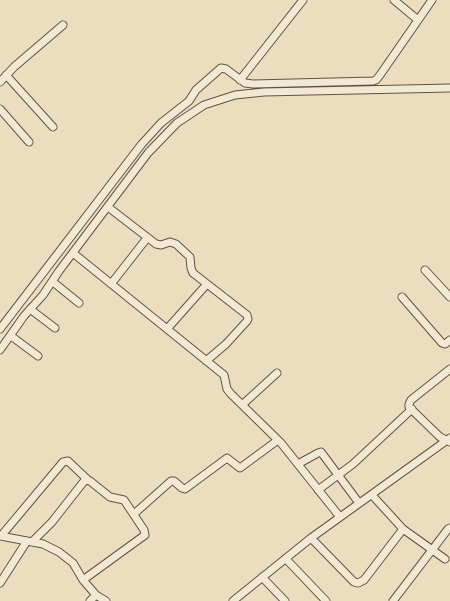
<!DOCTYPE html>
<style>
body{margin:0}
canvas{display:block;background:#ebddbe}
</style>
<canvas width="450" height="601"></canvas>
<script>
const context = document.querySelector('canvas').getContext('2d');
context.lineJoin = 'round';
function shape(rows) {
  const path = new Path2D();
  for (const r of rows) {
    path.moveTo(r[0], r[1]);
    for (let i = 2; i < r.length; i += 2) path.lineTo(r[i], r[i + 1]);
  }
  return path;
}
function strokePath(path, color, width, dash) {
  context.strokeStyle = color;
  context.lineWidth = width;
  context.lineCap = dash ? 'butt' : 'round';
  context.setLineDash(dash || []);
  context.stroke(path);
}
const minor = shape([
 [394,0,418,20],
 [6,75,53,127],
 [240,80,303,0],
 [0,82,14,67,63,25],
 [0,109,29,142],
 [108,207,156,244,161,245,170,242,176,244,190,257,191,268,193,273,247,315,248,319,247,321,226,344,206,361],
 [73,253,224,375,227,389,231,394,281,443,340,517],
 [425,270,450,297],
 [53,282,79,303],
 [111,284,147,238],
 [402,297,442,343,445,344,450,340],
 [30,309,55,328],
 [0,329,141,145,161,123,189,101,196,90,221,68,226,69,245,83,253,84,373,81,376,80,380,75,432,0],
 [167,329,207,284],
 [11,336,38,356],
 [0,350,24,316,43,295,59,271,148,153,177,123,204,105,235,95,264,92,450,88],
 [242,405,277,373],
 [450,442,440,437,409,407,409,404,411,400,450,369],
 [298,464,318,453,321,452,359,503],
 [318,490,353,464,412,409],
 [372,495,403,529,445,559],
 [134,514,171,481,174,481,182,488,185,489,227,458,240,468,278,440],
 [0,536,43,544,59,552,73,563,83,580,96,595,106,601],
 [1,536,63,462,68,461,88,480],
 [311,538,354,582,358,583,364,580,403,529],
 [32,542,52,522,85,480,90,481,110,497,124,500,144,530,145,535,83,580],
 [286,559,326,601],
 [262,577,285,601],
 [0,583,27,541],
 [90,601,96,595],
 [233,601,311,538,450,438],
 [393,601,448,529,450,528]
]);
strokePath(minor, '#625244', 9);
strokePath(minor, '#f2e9d5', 7);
</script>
